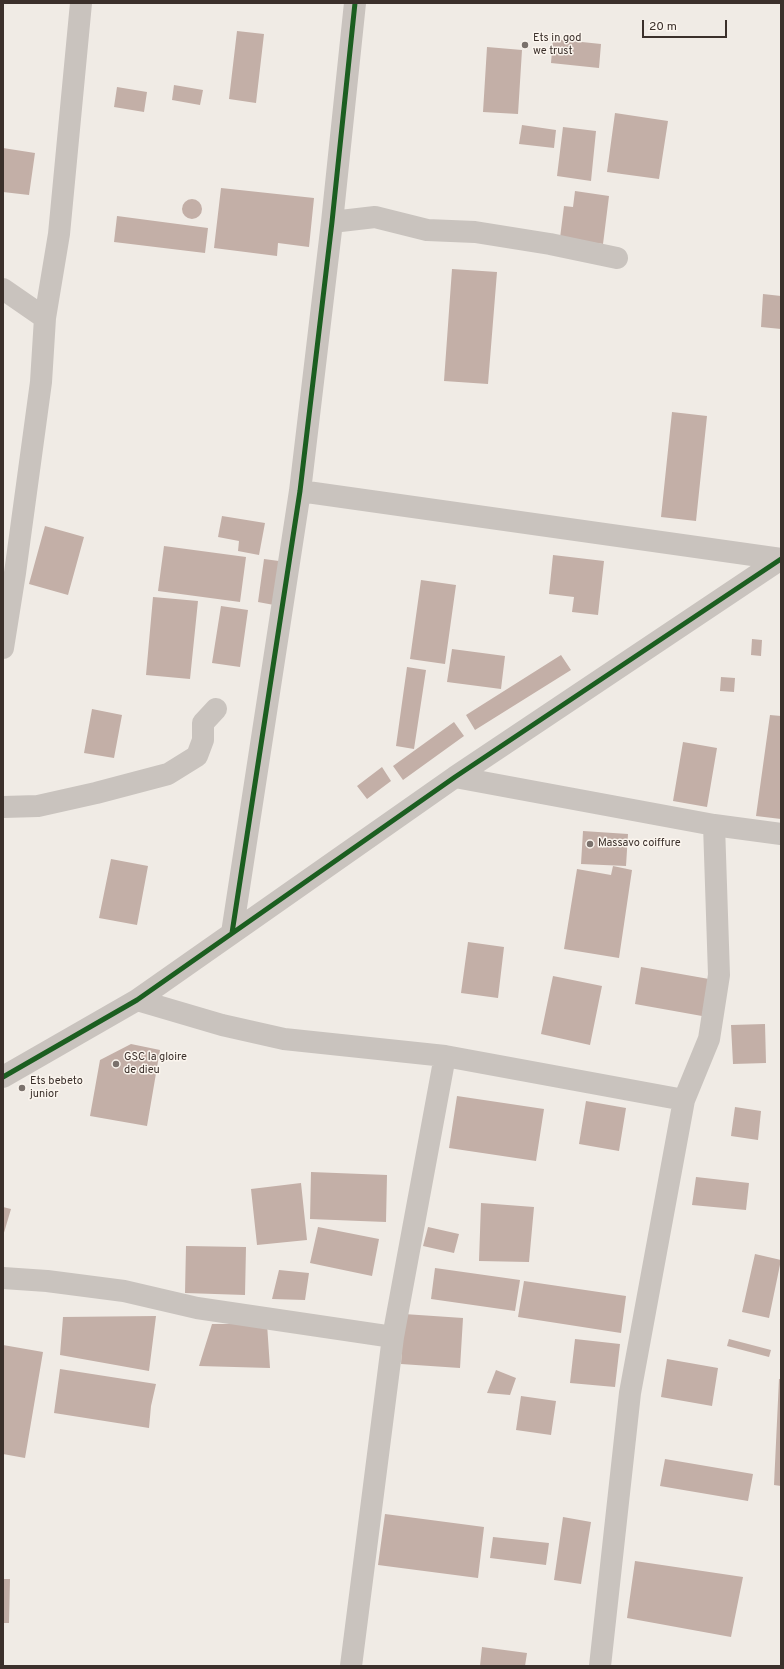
<!DOCTYPE html>
<style>
body{margin:0}
#map{position:relative;width:784px;height:1669px;overflow:hidden;background:#f0ebe5;font-family:Overpass,sans-serif}
canvas{display:block}
.frame{position:absolute;inset:0;border:4px solid #3b302b;pointer-events:none}
.scale{position:absolute;left:642px;top:20px;width:85px;height:18px;box-sizing:border-box;border:2px solid #3b302b;border-top:0;padding-left:5px;font-size:12px;line-height:14px;white-space:nowrap;color:#3b302b;-webkit-text-stroke:3px #fbf5ee;paint-order:stroke}
</style>
<div id="map">
<canvas width="784" height="1669"></canvas>
<div class="frame"></div>
<div class="scale">20 m</div>
</div>
<script>
const context = document.querySelector('canvas').getContext('2d');
context.lineJoin = 'round';
function fillPath(path, color) {
  context.fillStyle = color;
  context.fill(path, 'evenodd');
}
function shape(rows) {
  const path = new Path2D();
  for (const r of rows) {
    if (r.length === 3) {
      path.moveTo(r[0] + r[2], r[1]);
      path.arc(r[0], r[1], r[2], 0, 2 * Math.PI);
      continue;
    }
    path.moveTo(r[0], r[1]);
    for (let i = 2; i < r.length; i += 2) path.lineTo(r[i], r[i + 1]);
  }
  return path;
}
function strokePath(path, color, width, dash) {
  context.strokeStyle = color;
  context.lineWidth = width;
  context.lineCap = dash ? 'butt' : 'round';
  context.setLineDash(dash || []);
  context.stroke(path);
}
function write(font, color, halo, rows, align = 'center') {
  context.font = font + ' Overpass,sans-serif';
  context.lineWidth = 3;
  context.setLineDash([]);
  context.textBaseline = 'middle';
  context.strokeStyle = halo;
  context.fillStyle = color;
  for (const [text, x, y, turn = 0] of rows) {
    context.save();
    context.translate(x, y);
    context.rotate((+turn || 0) * Math.PI / 180);
    context.textAlign = isNaN(turn) ? turn : align;
    if (halo) context.strokeText(text, 0, 0);
    context.fillText(text, 0, 0);
    context.restore();
  }
}
fillPath(shape([
 [237,31,264,34,256,103,229,99],
 [553,39,601,44,599,68,551,63],
 [487,47,522,50,518,114,483,112],
 [174,85,203,90,200,105,172,100],
 [117,87,147,92,144,112,114,107],
 [615,113,668,121,659,179,607,172],
 [522,125,556,130,554,148,519,144],
 [563,127,596,131,591,181,557,176],
 [3,148,35,153,29,195,3,192],
 [221,188,314,198,309,247,278,243,277,256,214,248],
 [575,191,609,196,603,244,560,238,564,206,573,207],
 [192,209,10],
 [117,216,208,228,205,253,114,242],
 [452,269,497,272,488,384,444,381],
 [763,294,781,296,781,329,761,327],
 [672,412,707,416,696,521,661,517],
 [222,516,265,523,259,555,238,551,239,541,218,537],
 [45,526,84,537,68,595,29,584],
 [164,546,246,557,240,602,158,591],
 [553,555,604,561,598,615,572,612,574,597,549,594],
 [264,559,279,561,274,605,258,602],
 [421,580,456,585,445,664,410,659],
 [153,597,198,601,190,679,146,675],
 [221,606,248,610,240,667,212,663],
 [752,639,762,640,761,656,751,655],
 [452,649,505,656,501,689,447,682],
 [561,655,571,670,475,730,466,715],
 [407,667,426,670,414,749,396,746],
 [721,677,735,678,734,692,720,691],
 [92,709,122,715,114,758,84,753],
 [770,715,781,716,781,819,756,816],
 [454,722,464,736,403,780,393,766],
 [683,742,717,748,707,807,673,801],
 [382,767,391,781,367,799,357,786],
 [583,831,628,834,626,866,581,864],
 [111,859,148,866,137,925,99,918],
 [613,866,632,870,619,958,564,949,577,869,611,875],
 [468,942,504,947,498,998,461,993],
 [641,967,709,979,702,1016,635,1004],
 [553,976,602,986,590,1045,541,1034],
 [765,1024,766,1063,733,1064,731,1025],
 [131,1044,160,1050,147,1126,90,1116,100,1060],
 [457,1096,544,1109,536,1161,449,1148],
 [586,1101,626,1108,619,1151,579,1144],
 [735,1107,761,1111,758,1140,731,1136],
 [311,1172,387,1175,386,1222,310,1219],
 [696,1177,749,1183,746,1210,692,1205],
 [301,1183,307,1240,257,1245,251,1189],
 [481,1203,534,1207,529,1262,479,1261],
 [3,1207,11,1209,3,1236],
 [318,1227,379,1239,372,1276,310,1263],
 [428,1227,459,1234,454,1253,423,1246],
 [186,1246,246,1247,245,1295,185,1293],
 [755,1254,781,1260,769,1318,742,1312],
 [435,1268,520,1280,515,1311,431,1299],
 [279,1270,309,1273,305,1300,272,1299],
 [524,1281,626,1296,621,1333,518,1317],
 [404,1314,463,1318,460,1368,401,1364],
 [156,1316,149,1371,60,1355,63,1317],
 [212,1324,267,1324,270,1368,199,1366],
 [575,1339,620,1344,615,1387,570,1383],
 [729,1339,771,1350,769,1357,727,1346],
 [3,1345,43,1352,25,1458,3,1454],
 [667,1359,718,1368,712,1406,661,1397],
 [60,1369,156,1384,151,1406,149,1428,54,1413],
 [496,1370,516,1378,510,1395,487,1393],
 [779,1379,781,1379,781,1486,774,1485],
 [521,1396,556,1401,551,1435,516,1430],
 [665,1459,753,1474,748,1501,660,1486],
 [385,1514,484,1527,478,1578,378,1565],
 [563,1517,591,1522,581,1584,554,1580],
 [493,1537,549,1543,546,1565,490,1558],
 [635,1561,743,1577,731,1637,627,1618],
 [3,1579,10,1579,9,1623,3,1623],
 [482,1647,527,1653,525,1666,480,1666]
]), '#c3afa7');
strokePath(shape([
 [332,222,375,217,427,230,475,232,550,244,617,258],
 [3,289,45,318,41,382,15,573,3,648],
 [45,318,59,234,81,3],
 [300,491,781,559],
 [455,777,714,825,781,834],
 [3,807,38,806,96,793,168,774,197,756,203,740,203,723,216,709],
 [232,933,300,491,332,222,355,3],
 [137,1000,222,1025,284,1039,445,1056,393,1337,351,1666],
 [445,1056,684,1100],
 [3,1077,137,1000,455,777,781,559],
 [3,1278,47,1281,124,1291,197,1308,393,1337],
 [600,1666,630,1393,684,1100,709,1039,719,975,714,825]
]), '#c9c3be', 22);
strokePath(shape([
 [232,933,300,491,332,222,355,3],
 [3,1077,137,1000,455,777,781,559]
]), '#1b5e20', 5);
for (const [x, y, r, color] of [
 [525,45,4,"#7a716c"],
 [590,844,4,"#7a716c"],
 [116,1064,4,"#7a716c"],
 [22,1088,4,"#7a716c"]
]) {
  const dot = new Path2D();
  dot.arc(x, y, r, 0, 2 * Math.PI);
  context.fillStyle = color;
  context.fill(dot);
  strokePath(dot, '#fbf5ee', 1.5);
}
write('11px', '#3b302b', '#fbf5ee', [
 ["Ets in god",533,39],
 ["we trust",533,52],
 ["Massavo coiffure",598,844],
 ["GSC la gloire",124,1058],
 ["de dieu",124,1071],
 ["Ets bebeto",30,1082],
 ["junior",30,1095]
], 'left');
</script>
